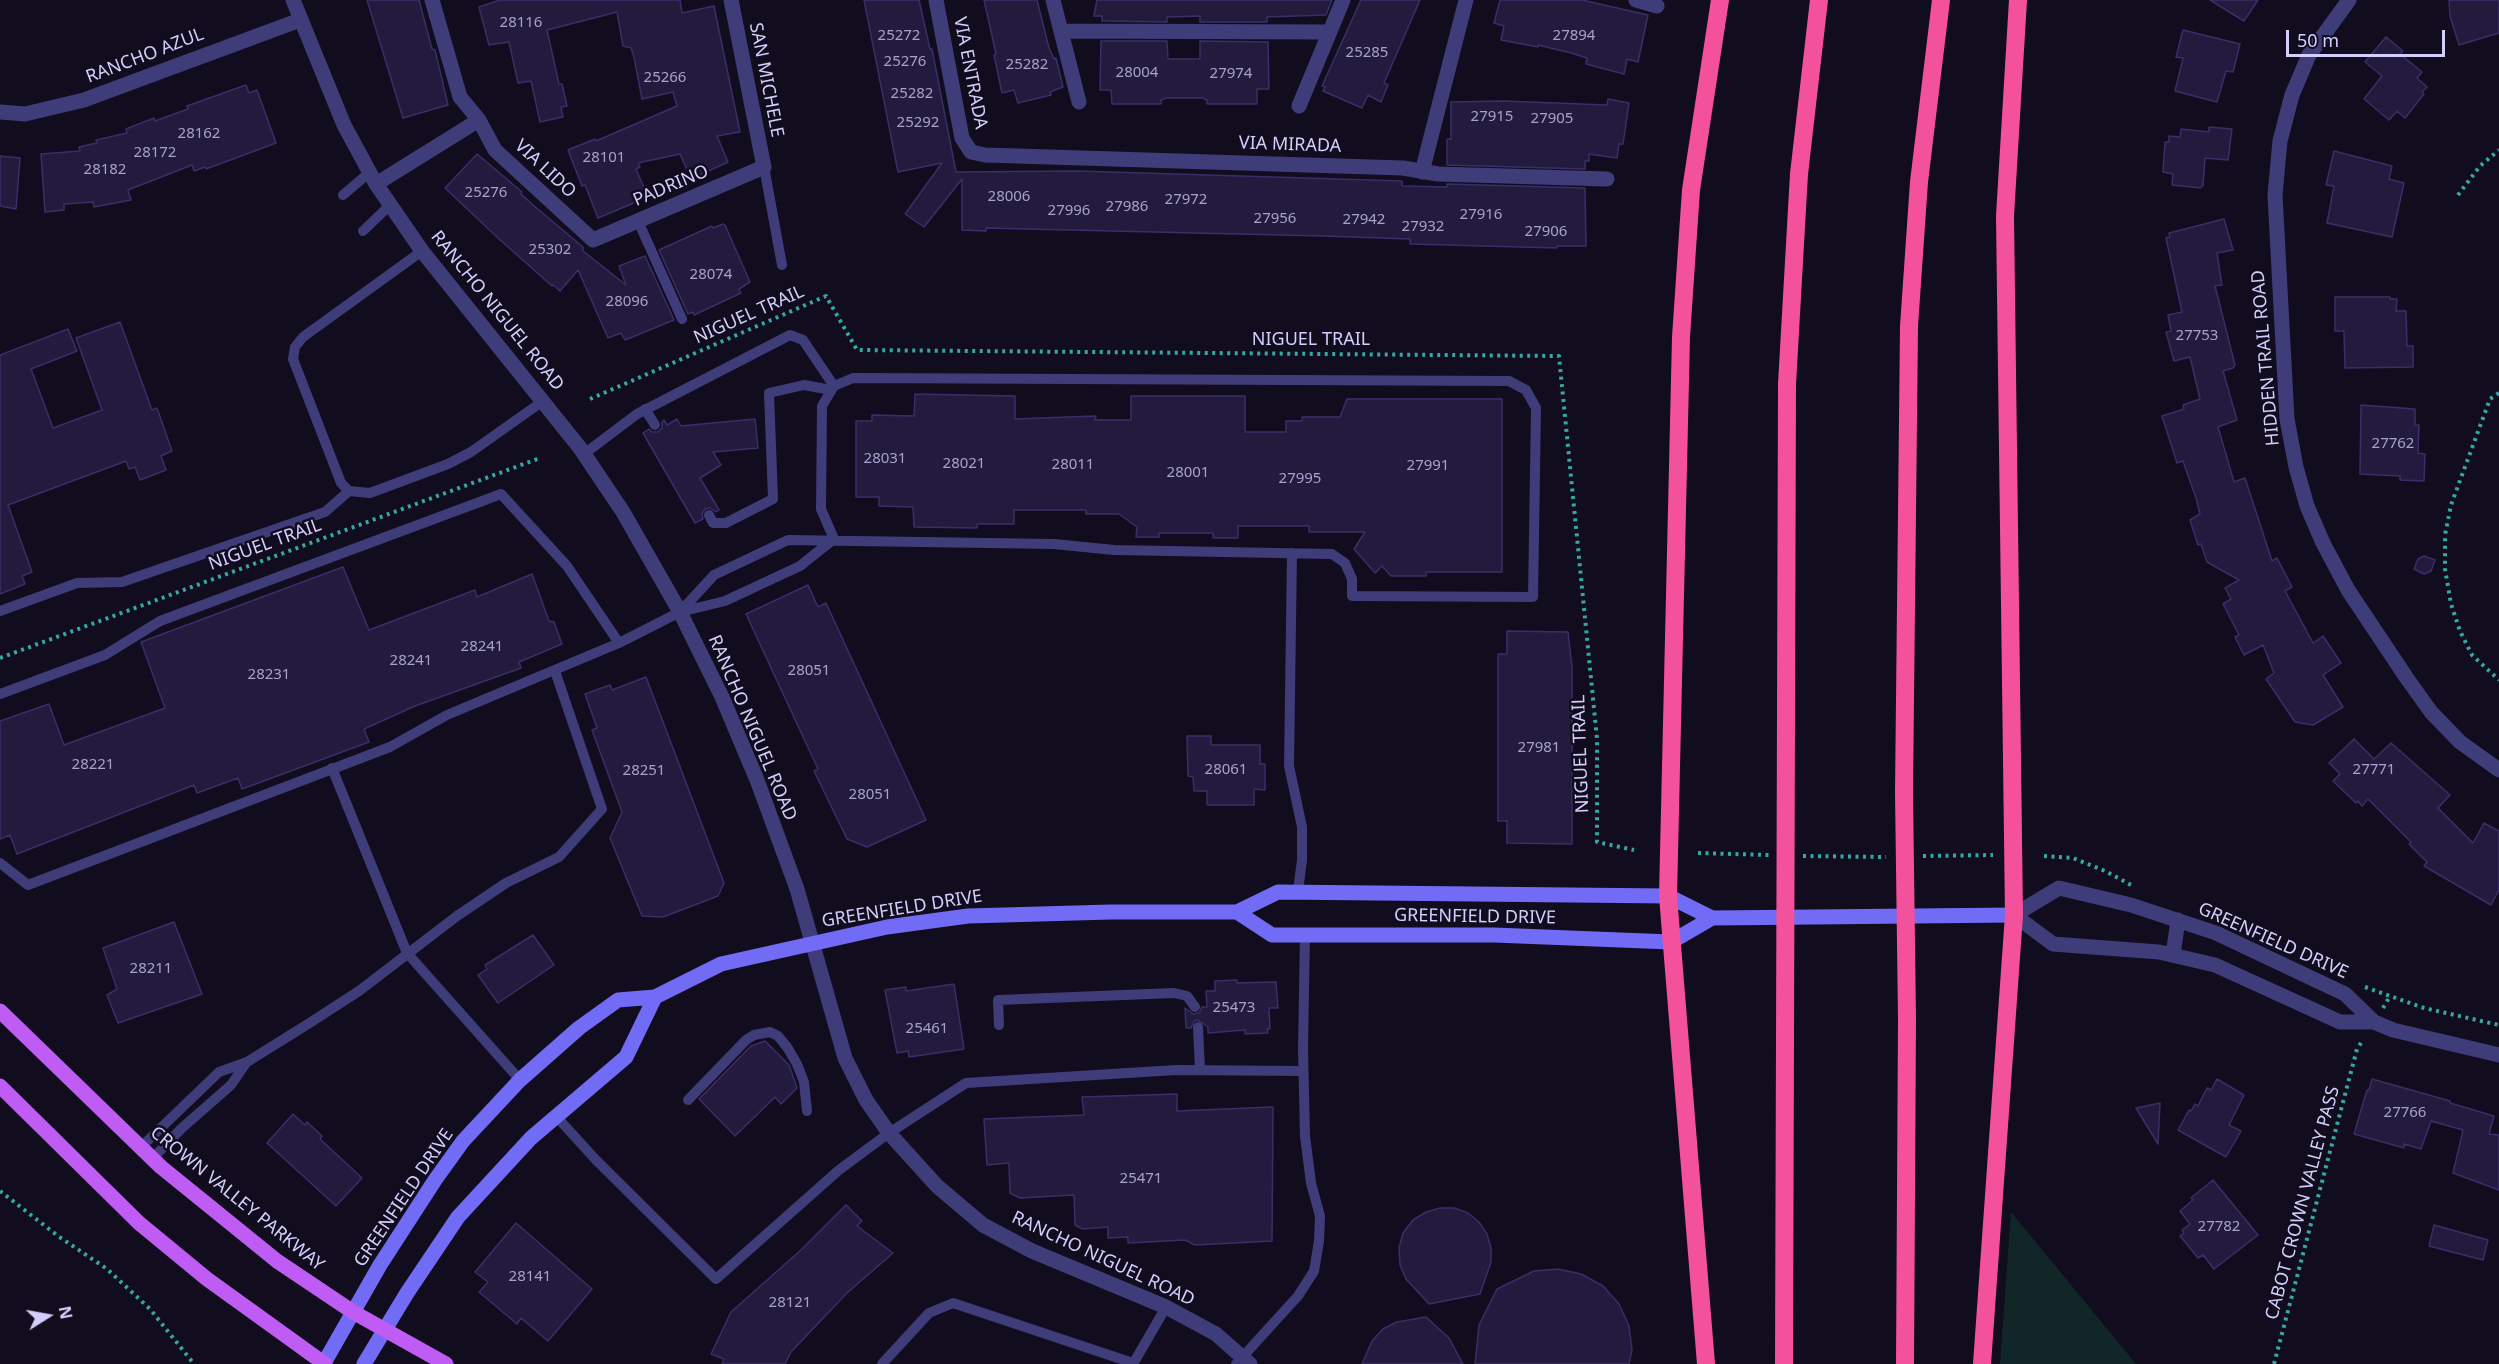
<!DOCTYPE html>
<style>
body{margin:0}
#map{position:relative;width:2499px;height:1364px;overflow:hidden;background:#110d1e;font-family:"Noto Sans",sans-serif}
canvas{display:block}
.north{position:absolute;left:18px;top:1286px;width:60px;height:60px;-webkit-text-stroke:4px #110d1e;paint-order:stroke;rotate:79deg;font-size:16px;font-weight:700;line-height:24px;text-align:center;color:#d4cefc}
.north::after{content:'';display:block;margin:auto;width:21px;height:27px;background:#d4cefc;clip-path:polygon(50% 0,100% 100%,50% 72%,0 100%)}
.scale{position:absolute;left:2286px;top:30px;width:159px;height:27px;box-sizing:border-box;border:3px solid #d4cefc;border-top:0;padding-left:8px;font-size:18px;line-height:21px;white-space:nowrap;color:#d4cefc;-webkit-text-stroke:4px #110d1e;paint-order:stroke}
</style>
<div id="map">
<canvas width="2499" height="1364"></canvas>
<div class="north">N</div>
<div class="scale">50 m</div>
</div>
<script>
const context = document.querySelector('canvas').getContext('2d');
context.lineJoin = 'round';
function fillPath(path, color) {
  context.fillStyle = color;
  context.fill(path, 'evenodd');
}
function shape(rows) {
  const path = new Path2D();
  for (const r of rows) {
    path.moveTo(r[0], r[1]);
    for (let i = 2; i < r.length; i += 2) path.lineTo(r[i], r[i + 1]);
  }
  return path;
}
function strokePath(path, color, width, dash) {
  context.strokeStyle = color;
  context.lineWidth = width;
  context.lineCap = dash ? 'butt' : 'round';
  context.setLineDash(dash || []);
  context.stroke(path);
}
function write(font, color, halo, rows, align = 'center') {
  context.font = font + ' "Noto Sans",sans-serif';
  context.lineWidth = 5;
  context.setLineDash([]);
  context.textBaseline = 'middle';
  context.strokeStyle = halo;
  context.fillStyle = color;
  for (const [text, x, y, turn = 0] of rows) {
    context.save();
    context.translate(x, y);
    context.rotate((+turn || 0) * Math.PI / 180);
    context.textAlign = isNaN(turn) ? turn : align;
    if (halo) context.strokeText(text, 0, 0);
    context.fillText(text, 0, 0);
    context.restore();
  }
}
fillPath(shape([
 [2011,1212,2136,1364,2000,1364]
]), '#112727');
const building = shape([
 [367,0,419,0,432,49,435,50,448,105,403,118,367,0],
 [500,0,680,0,682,13,714,6,740,132,717,136,728,162,691,179,680,154,638,163,640,167,636,169,648,197,598,218,585,185,582,186,568,150,595,139,596,141,677,106,673,92,642,99,634,57,631,48,623,46,617,12,547,30,559,84,562,84,567,106,561,107,563,117,540,122,531,81,518,83,509,42,489,45,479,7,500,0],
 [864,0,919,0,930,49,932,49,956,172,1078,171,1402,181,1402,186,1447,187,1447,184,1585,188,1586,246,1557,246,1557,248,1410,244,1410,239,1322,236,986,228,986,231,962,230,962,179,924,227,905,214,942,163,898,172,864,0],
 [984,0,1037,0,1049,48,1054,59,1056,58,1063,87,1050,92,1051,95,1018,103,1014,90,1002,93,994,55,996,54,984,0],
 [1097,0,1332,0,1326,15,1267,17,1267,22,1200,22,1200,16,1167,17,1167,22,1102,21,1102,16,1094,16,1097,0],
 [1361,0,1420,0,1384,83,1388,85,1381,102,1368,95,1362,108,1323,91,1325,87,1322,86,1361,0],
 [1500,0,1582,0,1648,15,1638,62,1627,59,1624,74,1586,64,1587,58,1571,53,1538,45,1538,47,1501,40,1504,26,1494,23,1500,0],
 [2210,0,2258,0,2244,21,2210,0],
 [2449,0,2499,0,2499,33,2459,45,2450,16,2449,0],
 [2183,30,2240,44,2233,72,2226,71,2217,102,2175,91,2183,58,2176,57,2183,30],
 [2386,37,2403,51,2400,54,2422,72,2417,78,2427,87,2422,92,2424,94,2405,118,2397,111,2389,120,2364,99,2382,76,2365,62,2386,37],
 [1101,41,1167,41,1168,59,1200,59,1200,41,1268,42,1269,89,1257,89,1257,104,1207,104,1207,100,1203,98,1167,98,1161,100,1161,104,1112,104,1111,90,1100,90,1101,41],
 [246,85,249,93,257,90,276,143,206,169,205,167,194,171,192,165,128,190,131,200,94,207,93,202,64,204,64,210,45,212,41,154,80,151,79,147,97,143,96,140,127,133,126,129,154,118,155,121,188,109,187,106,246,85],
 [1608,99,1629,103,1623,144,1619,144,1617,158,1589,154,1589,161,1585,161,1585,169,1447,165,1447,139,1451,139,1451,102,1504,101,1607,105,1608,99],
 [2209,127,2232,129,2228,160,2205,158,2203,186,2200,188,2172,185,2173,174,2163,172,2165,142,2169,142,2169,136,2180,137,2181,129,2209,132,2209,127],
 [2334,151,2392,166,2389,179,2404,183,2392,237,2327,223,2334,186,2326,185,2334,151],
 [477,154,522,192,521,194,533,205,583,247,583,251,626,285,619,266,645,256,674,320,625,340,621,333,608,338,578,270,560,291,553,285,552,286,498,238,445,188,477,154],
 [0,156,20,158,16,209,0,206,0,156],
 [2224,219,2233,250,2217,253,2222,285,2215,286,2235,365,2233,368,2223,371,2237,420,2218,427,2234,482,2245,478,2272,561,2277,558,2292,587,2285,591,2313,643,2323,636,2341,663,2323,675,2343,707,2313,725,2295,722,2266,679,2274,673,2263,645,2244,655,2235,637,2239,635,2223,604,2231,599,2225,588,2239,580,2207,562,2201,544,2198,545,2190,520,2200,514,2196,498,2183,461,2177,463,2162,416,2184,409,2183,405,2200,399,2190,357,2174,361,2166,332,2171,331,2168,315,2182,312,2166,238,2170,237,2169,233,2173,232,2224,219],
 [723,224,725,225,750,282,739,289,741,293,694,315,693,312,688,314,659,250,712,226,713,228,723,224],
 [2335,297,2390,297,2390,299,2397,299,2396,311,2406,311,2407,346,2413,346,2413,367,2345,368,2344,331,2335,331,2335,297],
 [120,322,152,410,157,408,172,451,161,456,166,470,140,480,135,467,129,469,126,461,8,505,32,572,22,576,25,584,0,594,0,355,68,329,77,351,31,369,53,428,102,410,76,338,120,322],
 [915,394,1015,396,1015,419,1096,416,1095,420,1131,420,1131,396,1245,396,1245,432,1286,432,1286,421,1302,421,1302,417,1340,417,1347,399,1502,399,1502,572,1426,572,1426,576,1391,576,1382,566,1375,573,1354,549,1365,532,1309,532,1309,526,1238,526,1238,538,1213,538,1213,533,1159,533,1159,537,1136,537,1137,527,1119,514,1086,514,1086,510,1014,510,1014,524,977,524,977,528,914,527,913,507,879,506,879,497,856,497,856,421,872,421,872,415,914,416,915,394],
 [2361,405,2415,409,2415,425,2419,425,2418,453,2425,454,2424,481,2400,480,2400,476,2360,474,2361,405],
 [677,419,681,426,755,419,758,448,713,452,721,465,700,478,719,510,716,512,710,508,705,509,702,514,703,519,695,523,643,433,649,429,652,432,658,432,662,428,662,422,664,420,667,425,677,419],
 [2424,556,2435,560,2431,571,2424,574,2414,569,2418,559,2424,556],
 [343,567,369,630,475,590,477,597,532,574,549,621,554,622,562,644,519,662,521,668,415,706,364,729,369,742,242,789,238,778,197,793,194,785,17,854,10,835,0,839,0,721,49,704,64,745,165,708,141,642,343,567],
 [808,585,818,607,826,603,926,820,867,847,847,839,814,771,818,769,746,614,808,585],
 [1507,631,1568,632,1572,667,1572,844,1507,843,1507,821,1498,821,1498,654,1507,654,1507,631],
 [646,677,724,883,718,896,663,917,642,916,610,838,622,812,592,730,597,728,585,694,610,685,612,690,646,677],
 [1187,736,1211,736,1211,745,1260,745,1260,764,1265,764,1265,790,1254,789,1254,805,1207,805,1207,791,1194,791,1193,777,1188,776,1187,736],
 [2354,739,2374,759,2391,743,2450,795,2438,808,2473,843,2484,823,2499,831,2499,890,2491,905,2424,866,2427,862,2409,844,2411,842,2368,799,2362,806,2358,801,2356,803,2333,781,2340,774,2329,763,2354,739],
 [174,922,202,994,118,1023,107,995,117,989,103,948,174,922],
 [533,935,554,965,498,1003,478,975,487,969,485,965,533,935],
 [1237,980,1237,983,1276,982,1278,1008,1269,1008,1270,1029,1267,1029,1268,1033,1245,1034,1245,1030,1208,1033,1208,1027,1198,1020,1194,1021,1191,1028,1186,1028,1185,1008,1193,1014,1199,1013,1202,1007,1207,1007,1206,991,1215,991,1215,981,1237,980],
 [954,984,964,1049,909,1057,908,1051,897,1053,885,990,906,987,906,991,954,984],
 [765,1041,789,1065,797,1088,781,1104,775,1097,735,1136,699,1099,751,1046,765,1041],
 [2217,1079,2244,1095,2229,1125,2241,1131,2226,1157,2178,1130,2189,1110,2191,1111,2195,1104,2198,1106,2207,1088,2211,1090,2217,1079],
 [2372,1079,2450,1101,2450,1103,2494,1116,2489,1134,2499,1135,2499,1190,2453,1173,2463,1130,2431,1121,2421,1149,2404,1144,2404,1148,2354,1134,2367,1090,2369,1090,2372,1079],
 [1177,1094,1177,1111,1273,1107,1272,1241,1195,1245,1185,1240,1128,1243,1128,1237,1108,1238,1108,1227,1083,1229,1075,1225,1074,1195,1020,1198,1010,1193,1009,1163,987,1165,984,1119,1084,1115,1082,1097,1177,1094],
 [2160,1103,2158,1144,2136,1108,2160,1103],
 [293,1114,305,1125,307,1122,322,1136,320,1139,362,1178,336,1206,267,1143,293,1114],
 [2213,1180,2258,1235,2214,1269,2203,1255,2198,1258,2180,1236,2184,1233,2182,1230,2190,1224,2180,1211,2193,1200,2191,1198,2213,1180],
 [846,1205,862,1221,857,1226,893,1253,847,1293,791,1352,785,1364,722,1364,724,1359,711,1354,731,1312,802,1249,846,1205],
 [1440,1208,1454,1208,1468,1213,1479,1222,1487,1234,1491,1248,1491,1262,1480,1294,1429,1304,1406,1279,1400,1265,1399,1248,1403,1233,1413,1220,1426,1212,1440,1208],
 [516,1223,592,1289,548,1341,521,1318,517,1324,479,1292,488,1282,475,1272,516,1223],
 [2434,1225,2488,1240,2483,1260,2429,1246,2434,1225],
 [1558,1269,1581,1274,1603,1286,1619,1304,1629,1326,1632,1350,1629,1364,1475,1364,1479,1325,1497,1289,1534,1271,1558,1269],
 [1426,1317,1449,1338,1463,1364,1362,1364,1372,1341,1383,1329,1397,1322,1426,1317]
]);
fillPath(building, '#221b3d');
strokePath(building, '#3b2e68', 1.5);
strokePath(shape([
 [2458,195,2480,166,2499,150],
 [2499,393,2490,399,2451,505,2445,535,2445,569,2451,604,2460,631,2472,655,2499,680],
 [590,399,826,296,857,350,1559,356,1597,739,1597,842,1634,850],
 [0,658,540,458],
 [1698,853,1769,855],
 [1803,856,1886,857],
 [1923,856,1993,855],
 [2044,856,2073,858,2105,871,2133,886],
 [2365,987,2424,1008,2499,1025],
 [2383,1008,2390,996],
 [0,1191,58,1236,107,1269,150,1309,194,1364],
 [2274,1364,2357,1049,2363,1040]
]), '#35a8a3', 4, [3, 4.5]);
strokePath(shape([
 [764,167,782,265],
 [343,195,370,172],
 [638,221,682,319],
 [363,231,390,205],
 [422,251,303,337,295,347,293,359,341,483,349,491,370,493,448,464,471,452,543,401],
 [645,409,655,425],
 [584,454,637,414,790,335,803,340,834,386],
 [709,515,713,523,726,523,773,499,769,393,804,385,831,390],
 [1292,553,1289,766,1302,827,1302,860,1298,891],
 [0,611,77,583,122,582,325,512,349,491],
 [680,612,714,575,788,540,1054,544,1114,550,1332,554,1345,563,1352,579,1352,596,1533,597,1536,408,1526,390,1509,381,853,378,834,386,822,406,821,509,834,539],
 [0,694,105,655,160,621,501,494,567,566,619,643],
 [332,768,407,953,520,1080],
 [0,863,28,885,390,747,447,715,619,643,680,612,725,601,800,566,834,539],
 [999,1025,998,1000,1174,993,1187,996,1195,1007],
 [1198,1027,1200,1070],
 [688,1100,746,1040,754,1035,770,1032,778,1036,787,1047,797,1064,804,1082,807,1111],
 [555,1115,596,1160,716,1279,839,1170,889,1133,966,1083,1176,1070,1303,1071],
 [140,1148,219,1072,247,1062,308,1024,359,991,457,916,506,883,559,857,602,809,555,671],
 [152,1159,182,1128,231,1085,246,1063],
 [882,1364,929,1313,953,1303,1133,1363],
 [1133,1364,1166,1307],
 [1236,1364,1298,1296,1314,1271,1319,1241,1320,1216,1311,1183,1305,1136,1303,1049,1305,934]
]), '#3f3c7a', 10);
strokePath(shape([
 [432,0,460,97,479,120,495,150,593,240,764,167,731,0],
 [936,0,962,138,971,152,985,155,1403,168,1438,174,1607,179],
 [1053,0,1079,102],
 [1636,0,1657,6],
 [1061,31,1329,32],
 [1299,106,1343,0],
 [0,112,25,114,84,100,300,20],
 [1422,172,1466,0],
 [376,184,479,120]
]), '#3f3c7a', 15);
strokePath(shape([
 [293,0,344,125,376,184,422,251,580,448,623,512,680,612,722,697,757,780,797,889,845,1058,866,1100,889,1133,937,1186,983,1225,1032,1251,1166,1307,1216,1334,1250,1364],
 [2349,0,2309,55,2292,95,2280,141,2275,195,2287,419,2296,467,2307,506,2323,543,2348,590,2406,677,2431,712,2460,742,2499,770],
 [2173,955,2178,920],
 [2374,1022,2345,994,2216,933,2131,905,2059,888,2014,915,2053,944,2159,952,2215,965,2340,1022,2374,1022,2393,1030,2499,1055]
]), '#3f3c7a', 15);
strokePath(shape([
 [1237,912,1272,935,1494,935,1671,942,1712,918],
 [324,1363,380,1265,435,1180,463,1141,520,1080,579,1028,618,1000,655,997,721,964,887,927,968,916,1111,912,1237,912,1278,892,1668,896,1712,918,2014,915],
 [364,1364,407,1293,458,1217,531,1138,626,1057,655,997]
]), '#716bf5', 15);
strokePath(shape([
 [0,1011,161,1167,277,1261,353,1312,446,1364],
 [0,1086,139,1223,207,1279,325,1364]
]), '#be5cf4', 15);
strokePath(shape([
 [1706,1364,1668,896,1681,337,1691,190,1720,0],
 [1784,1364,1787,384,1799,174,1819,0],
 [1905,1364,1907,1019,1904,792,1909,326,1919,182,1941,0],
 [1982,1364,2014,915,2005,216,2018,0]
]), '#f3519c', 18);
write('15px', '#a8a1cc', null, [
 ["28116",521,23],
 ["25272",899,36],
 ["27894",1574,36],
 ["25285",1367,53],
 ["25276",905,62],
 ["25282",1027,65],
 ["28004",1137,73],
 ["27974",1231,74],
 ["25266",665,78],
 ["25282",912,94],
 ["27915",1492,117],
 ["27905",1552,119],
 ["25292",918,123],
 ["28162",199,134],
 ["28172",155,153],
 ["28101",604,158],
 ["28182",105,170],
 ["25276",486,193],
 ["28006",1009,197],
 ["27972",1186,200],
 ["27986",1127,207],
 ["27996",1069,211],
 ["27916",1481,215],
 ["27956",1275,219],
 ["27942",1364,220],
 ["27932",1423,227],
 ["27906",1546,232],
 ["25302",550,250],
 ["28074",711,275],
 ["28096",627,302],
 ["27753",2197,336],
 ["27762",2393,444],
 ["28031",885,459],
 ["28021",964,464],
 ["28011",1073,465],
 ["27991",1428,466],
 ["28001",1188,473],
 ["27995",1300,479],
 ["28241",482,647],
 ["28241",411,661],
 ["28051",809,671],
 ["28231",269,675],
 ["27981",1539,748],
 ["28221",93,765],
 ["28061",1226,770],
 ["27771",2374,770],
 ["28251",644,771],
 ["28051",870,795],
 ["28211",151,969],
 ["25473",1234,1008],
 ["25461",927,1029],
 ["27766",2405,1113],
 ["25471",1141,1179],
 ["27782",2219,1227],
 ["28141",530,1277],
 ["28121",790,1303]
]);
write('18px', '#d4cefc', '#110d1e', [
 ["RANCHO AZUL",145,56,-21],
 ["VIA ENTRADA",970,73,79],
 ["SAN MICHELE",766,80,79],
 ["VIA MIRADA",1290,145,2],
 ["VIA LIDO",545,169,43],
 ["PADRINO",671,186,-23],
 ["RANCHO NIGUEL ROAD",497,311,51],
 ["NIGUEL TRAIL",749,315,-24],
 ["NIGUEL TRAIL",1311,340],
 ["HIDDEN TRAIL ROAD",2266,358,-95],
 ["NIGUEL TRAIL",265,545,-20],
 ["RANCHO NIGUEL ROAD",752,728,67],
 ["NIGUEL TRAIL",1581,754,-92],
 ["GREENFIELD DRIVE",902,909,-9],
 ["GREENFIELD DRIVE",1475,917,1],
 ["GREENFIELD DRIVE",2273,941,24],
 ["GREENFIELD DRIVE",404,1198,-56],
 ["CROWN VALLEY PARKWAY",237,1199,39],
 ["CABOT CROWN VALLEY PASS",2303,1203,-75],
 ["RANCHO NIGUEL ROAD",1103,1259,25]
]);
</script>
